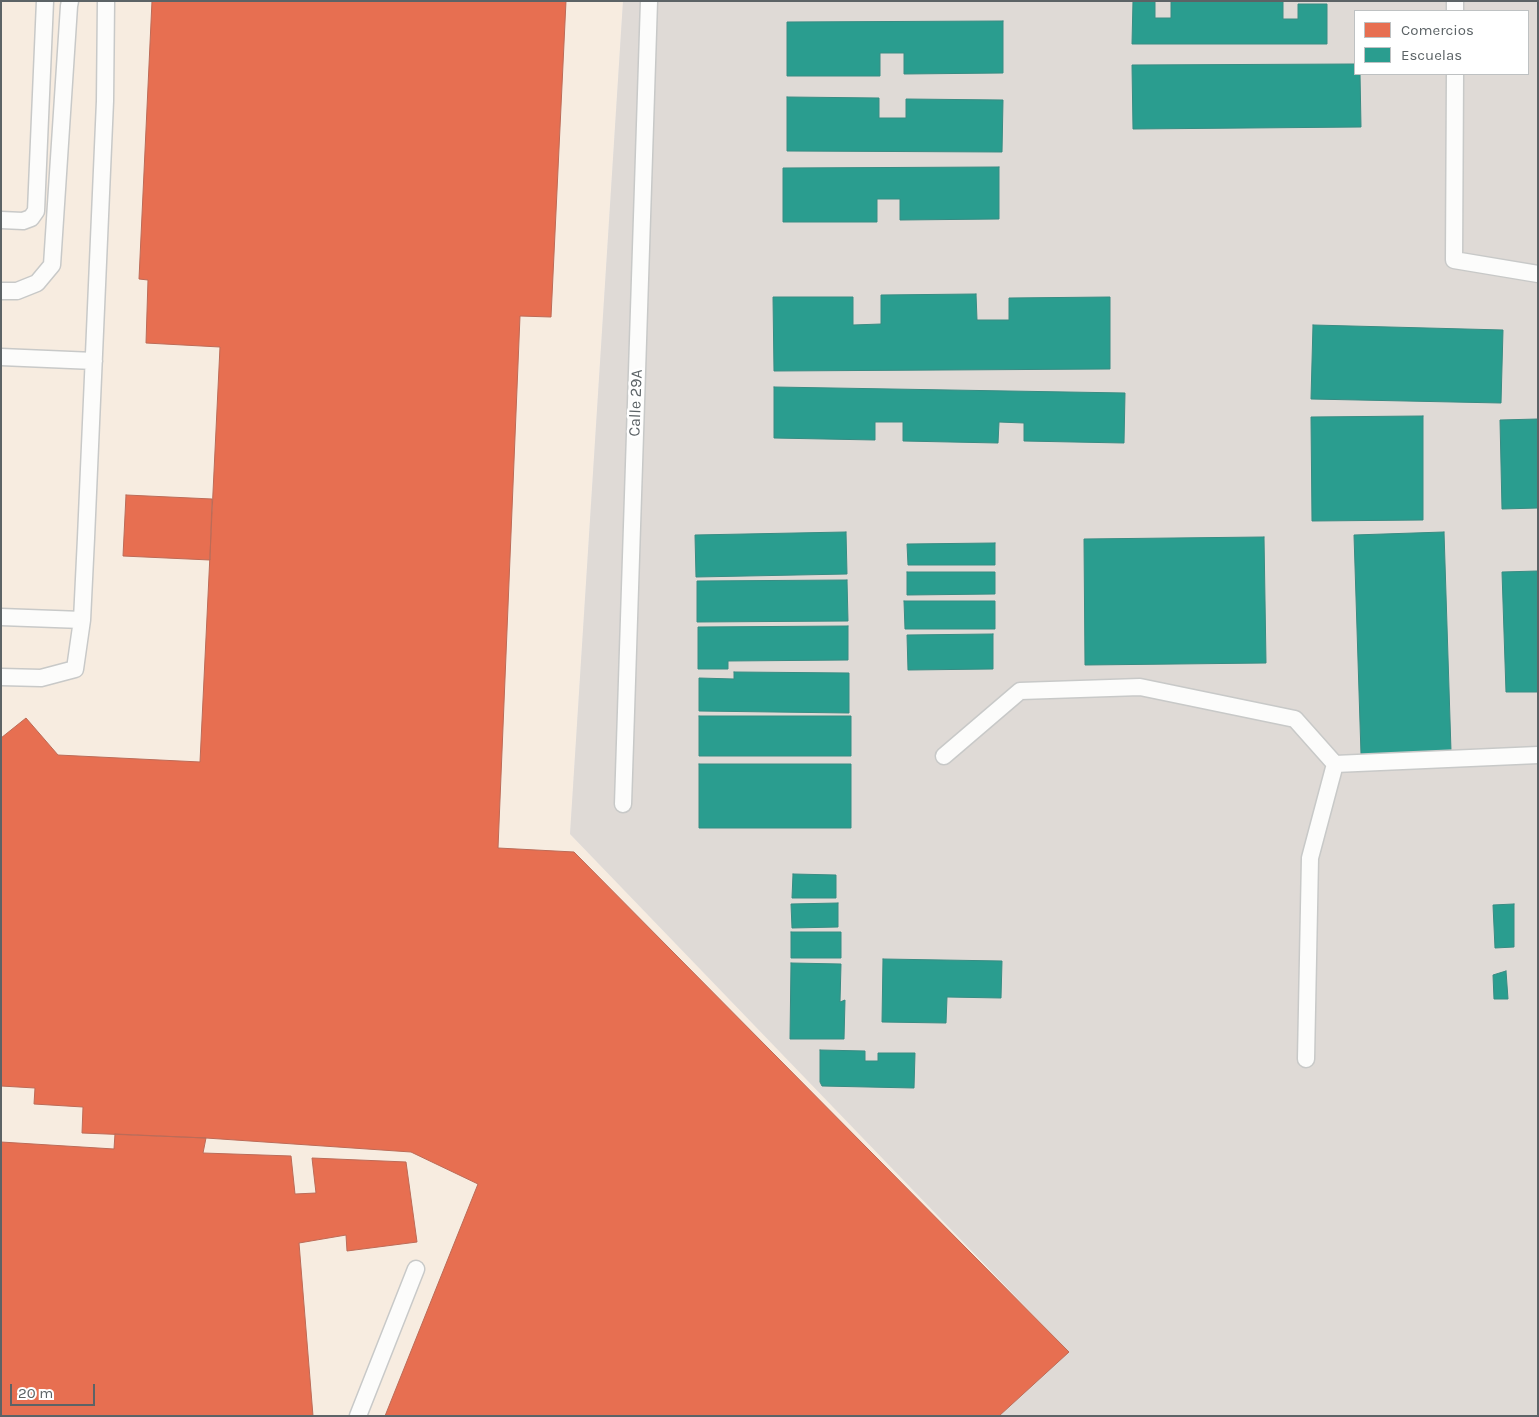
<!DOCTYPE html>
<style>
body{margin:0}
#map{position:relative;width:1539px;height:1417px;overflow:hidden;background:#edeae7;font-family:Karla,sans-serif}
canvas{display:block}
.frame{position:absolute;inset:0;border:2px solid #5c6366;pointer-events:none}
.legend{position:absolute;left:1354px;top:10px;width:175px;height:65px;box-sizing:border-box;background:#fff;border:1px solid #bec1c2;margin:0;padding:6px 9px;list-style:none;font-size:15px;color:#5c6366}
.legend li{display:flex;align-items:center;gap:10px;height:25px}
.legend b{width:25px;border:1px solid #bec1c2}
.scale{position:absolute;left:10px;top:1384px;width:85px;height:22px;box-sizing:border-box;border:2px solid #5c6366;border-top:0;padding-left:6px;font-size:15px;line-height:18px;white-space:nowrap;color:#5c6366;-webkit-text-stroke:4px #fff;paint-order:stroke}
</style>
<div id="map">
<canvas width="1539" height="1417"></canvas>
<div class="frame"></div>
<ul class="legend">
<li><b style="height:14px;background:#e76f51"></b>Comercios</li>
<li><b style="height:14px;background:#2a9d8f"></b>Escuelas</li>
</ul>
<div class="scale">20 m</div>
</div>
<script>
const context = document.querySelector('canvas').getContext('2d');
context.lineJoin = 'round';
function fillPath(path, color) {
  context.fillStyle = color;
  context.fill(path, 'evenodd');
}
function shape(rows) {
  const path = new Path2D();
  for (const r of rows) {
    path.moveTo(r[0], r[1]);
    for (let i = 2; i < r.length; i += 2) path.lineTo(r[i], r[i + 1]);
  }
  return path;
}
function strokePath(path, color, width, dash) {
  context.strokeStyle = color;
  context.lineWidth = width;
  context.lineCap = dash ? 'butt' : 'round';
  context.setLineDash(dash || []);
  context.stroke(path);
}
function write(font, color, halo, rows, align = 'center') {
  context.font = font + ' Karla,sans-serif';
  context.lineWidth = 5;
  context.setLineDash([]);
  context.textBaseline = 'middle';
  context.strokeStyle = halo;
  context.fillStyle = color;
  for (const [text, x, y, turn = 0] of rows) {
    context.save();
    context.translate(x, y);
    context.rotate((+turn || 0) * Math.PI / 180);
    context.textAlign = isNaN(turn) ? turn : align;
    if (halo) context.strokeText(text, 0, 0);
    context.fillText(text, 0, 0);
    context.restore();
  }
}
fillPath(shape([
 [1,1,623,1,570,834,1069,1352,999,1416,1,1416]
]), '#f7ece0');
fillPath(shape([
 [623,1,1538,1,1538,1416,999,1416,1068,1351,570,834],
 [1355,11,1528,11,1528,74,1355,74]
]), '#dfdad6');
const shops = shape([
 [152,1,566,1,551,317,520,316,498,848,574,852,1069,1352,999,1416,385,1416,478,1184,411,1152,206,1138,82,1133,83,1107,34,1104,35,1088,1,1086,1,738,26,718,58,755,200,762,220,347,146,343,148,280,139,279,152,1],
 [126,495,212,499,210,560,123,556,126,495],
 [115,1134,206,1138,203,1153,291,1156,295,1194,316,1193,312,1158,406,1162,417,1242,347,1251,346,1235,299,1243,313,1416,1,1416,1,1142,114,1149,115,1134]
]);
fillPath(shops, '#e76f51');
strokePath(shops, '#bd6b57', 1);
const schools = shape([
 [1133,1,1155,1,1155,18,1171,18,1171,1,1283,1,1283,19,1298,19,1298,4,1327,4,1327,44,1132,44,1133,1],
 [1003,21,1003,73,904,74,904,53,880,53,880,76,787,76,787,22,1003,21],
 [1355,64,1355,74,1360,74,1361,127,1133,129,1132,65,1355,64],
 [787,97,879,98,879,118,906,118,906,99,1003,100,1002,152,787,151,787,97],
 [999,167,999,219,900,220,900,199,877,199,877,222,783,222,783,168,999,167],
 [976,294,977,320,1009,320,1009,298,1110,297,1110,369,774,371,773,297,853,297,853,325,881,324,881,295,976,294],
 [1313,325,1503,330,1501,403,1311,399,1313,325],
 [774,387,1125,393,1124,443,1024,441,1024,423,999,422,998,443,903,441,903,422,875,422,875,440,774,438,774,387],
 [1423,416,1423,520,1312,521,1311,417,1423,416],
 [1538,419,1538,508,1502,509,1500,420,1538,419],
 [846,532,847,574,696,577,695,535,846,532],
 [1444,532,1451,751,1361,754,1354,535,1444,532],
 [1264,537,1266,663,1085,665,1084,539,1264,537],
 [995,543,995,565,908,565,907,544,995,543],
 [1538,571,1538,692,1506,692,1502,572,1538,571],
 [907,572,995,572,995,594,907,595,907,572],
 [847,580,848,621,697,622,697,581,847,580],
 [904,601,995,601,995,629,905,629,904,601],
 [848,626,848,660,728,661,728,669,698,669,698,627,848,626],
 [993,634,993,669,908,670,907,635,993,634],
 [734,672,849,673,849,713,699,711,699,678,734,679,734,672],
 [699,716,851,716,851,756,699,756,699,716],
 [699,764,851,764,851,828,699,828,699,764],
 [793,874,836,875,836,898,792,898,793,874],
 [838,903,838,927,792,928,791,904,838,903],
 [1514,904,1514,947,1495,948,1493,905,1514,904],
 [791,932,841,932,841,958,791,958,791,932],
 [883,959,1002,961,1001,998,947,997,946,1023,882,1022,883,959],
 [791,963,841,964,840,1002,845,1000,844,1039,790,1039,791,963],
 [1506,971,1508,999,1494,999,1493,975,1506,971],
 [820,1050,865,1051,865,1061,878,1061,878,1053,915,1053,914,1088,822,1086,820,1082,820,1050]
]);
fillPath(schools, '#2a9d8f');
strokePath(schools, '#398c83', 1);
const service = shape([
 [1455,11,1455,1],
 [1455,74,1454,260,1538,274],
 [1,220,23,221,31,218,36,211,45,1],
 [1,291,17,291,37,283,52,265,69,6,70,1],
 [1,357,94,361],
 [1,617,82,620],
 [1,677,41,678,75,669,82,620,86,538,105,101,106,1],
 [944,756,1020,691,1140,687,1295,719,1335,764,1538,755],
 [623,804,649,1],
 [1306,1059,1310,858,1335,764],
 [358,1416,416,1269]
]);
strokePath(service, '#c8c9c8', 19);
strokePath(service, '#fcfcfb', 16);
write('16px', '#5c6366', '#fff', [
 ["Calle 29A",636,403,-88]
]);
</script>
